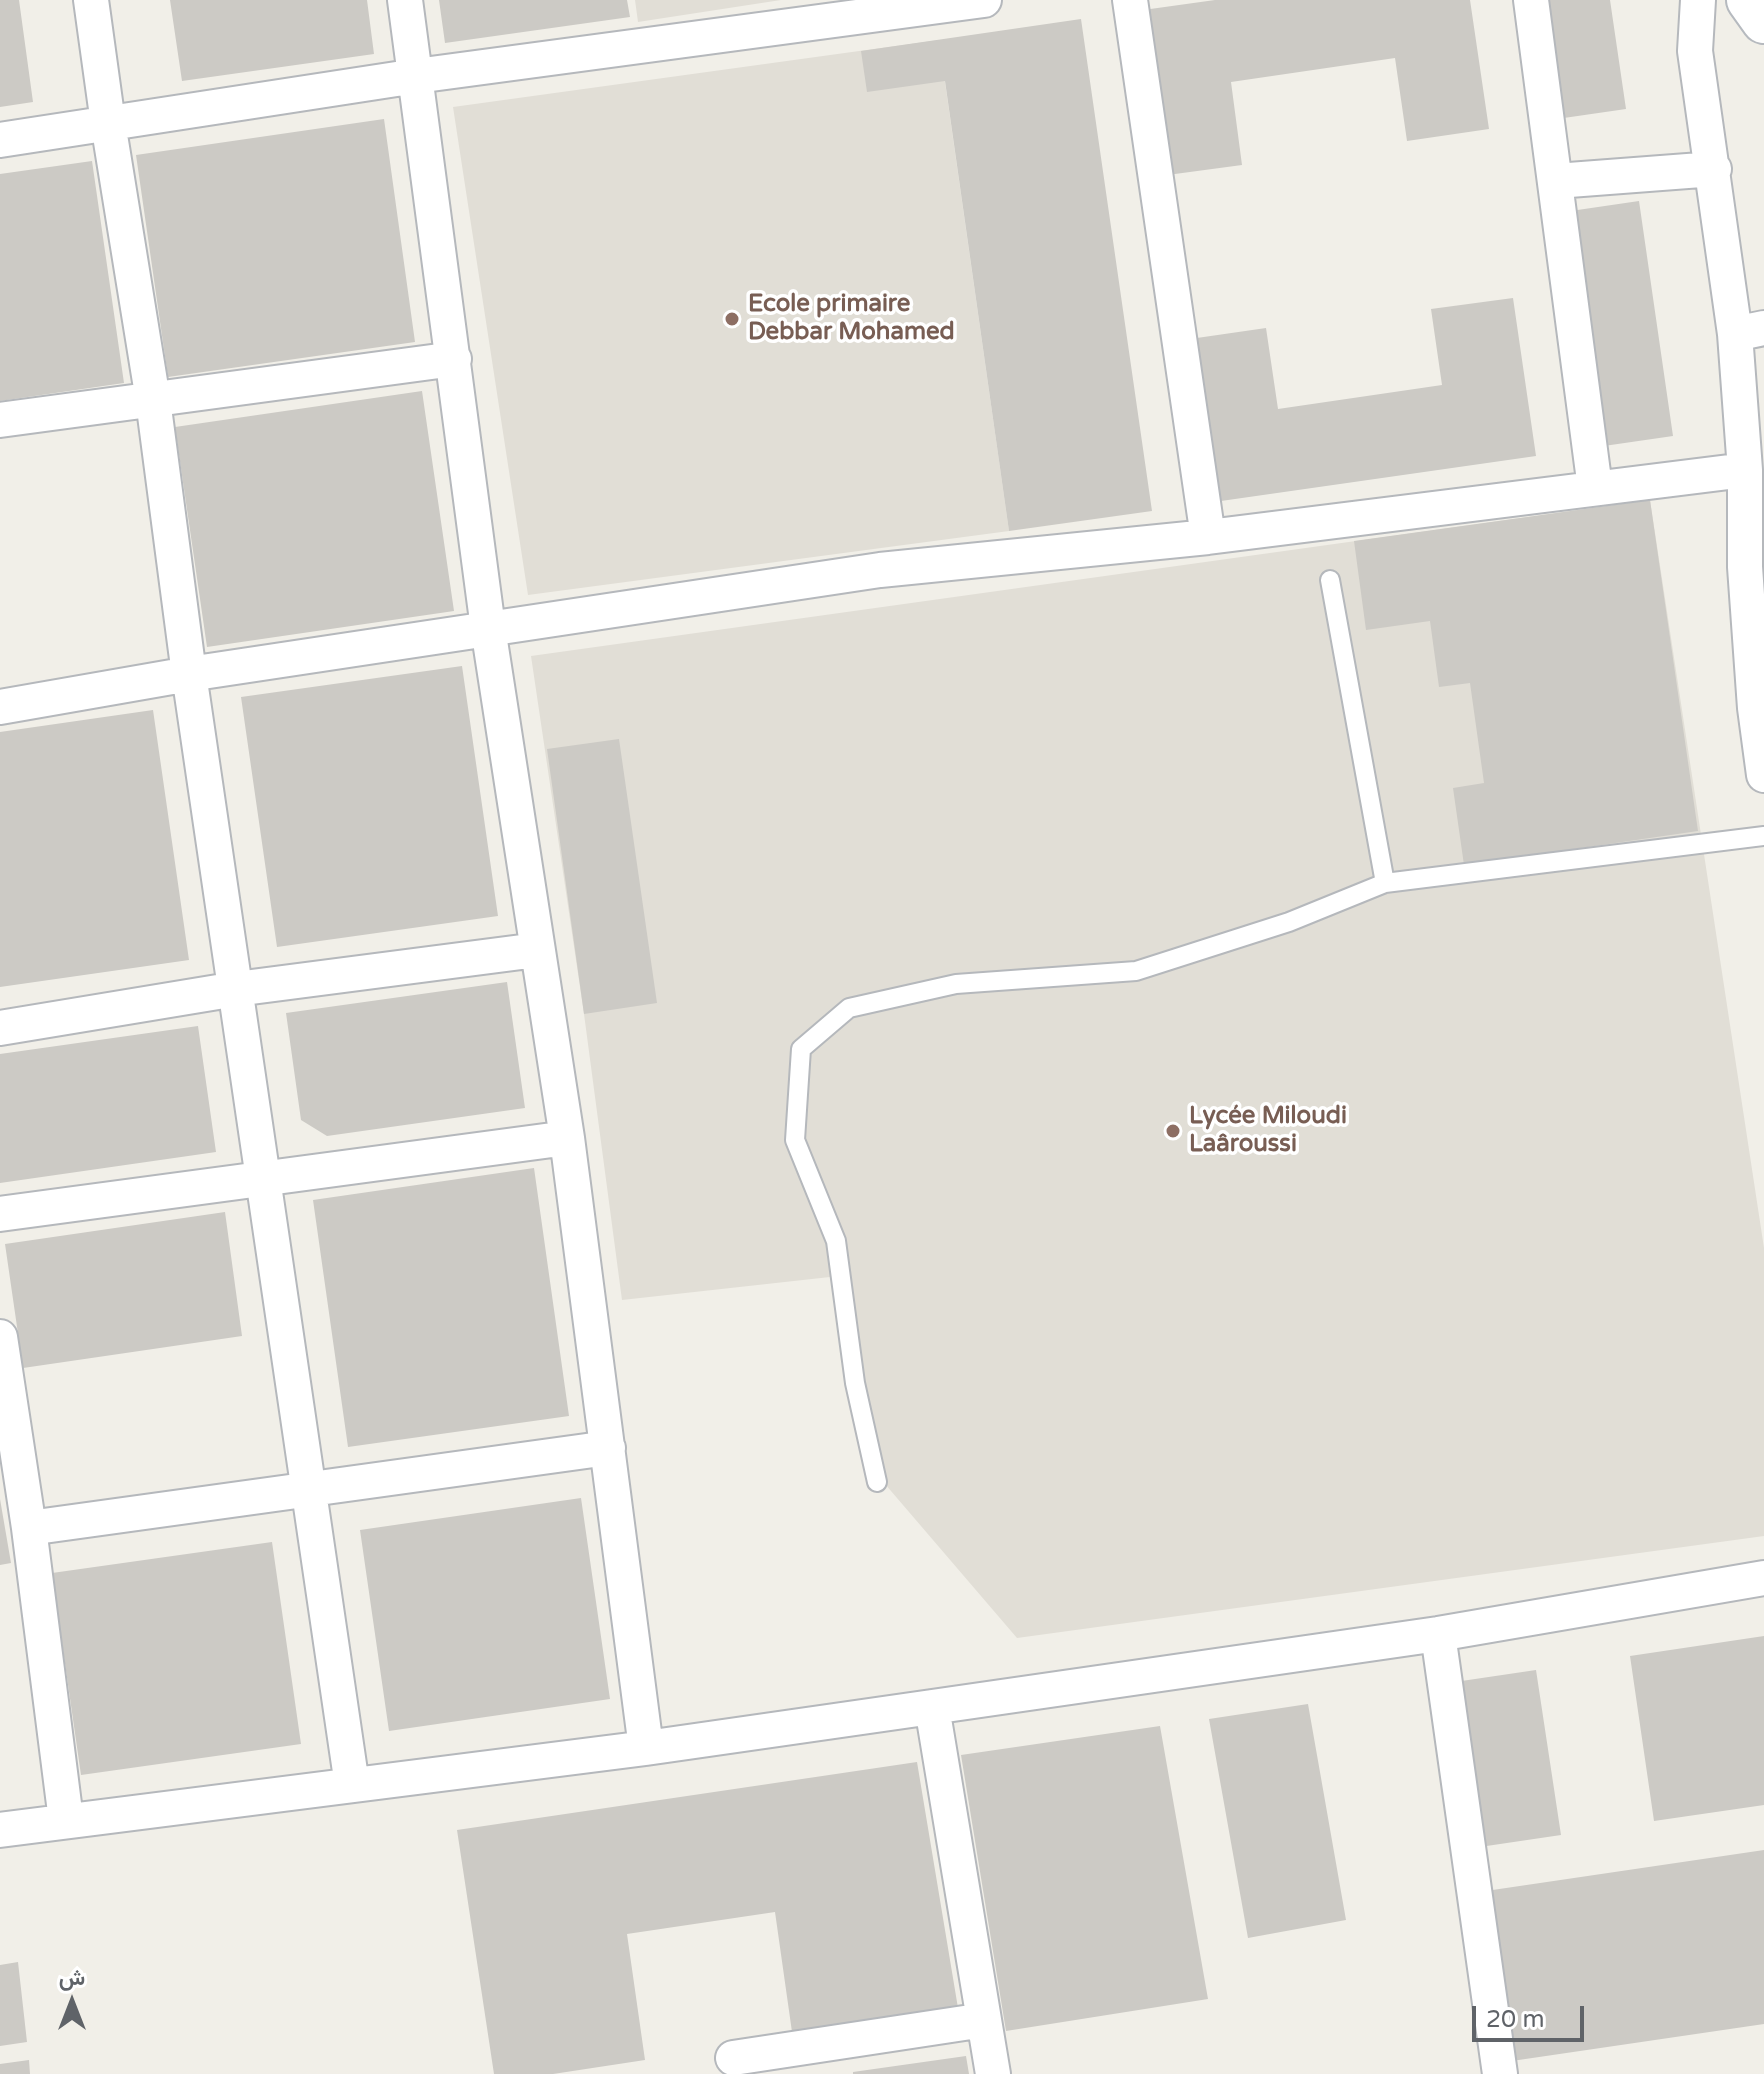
<!DOCTYPE html>
<meta charset="utf-8">
<style>
body{margin:0}
#map{position:relative;width:1764px;height:2074px;overflow:hidden;background:#f1efe8;font-family:"Varela Round",Vazirmatn,sans-serif}
canvas{display:block}
.north{position:absolute;left:32px;top:1962px;width:80px;height:80px;-webkit-text-stroke:6px #fff;paint-order:stroke;rotate:0deg;font-size:22px;font-weight:700;line-height:32px;text-align:center;color:#5f6368}
.north::after{content:'';display:block;margin:auto;width:28px;height:36px;background:#5f6368;clip-path:polygon(50% 0,100% 100%,50% 72%,0 100%)}
.scale{position:absolute;left:1472px;top:2006px;width:112px;height:36px;box-sizing:border-box;border:4px solid #5f6368;border-top:0;padding-left:10px;font-size:24px;line-height:28px;white-space:nowrap;color:#5f6368;-webkit-text-stroke:6px #fff;paint-order:stroke}
</style>
<div id="map">
<canvas width="1764" height="2074"></canvas>
<div class="north">ش</div>
<div class="scale">20 m</div>
</div>
<script>
const context = document.querySelector('canvas').getContext('2d');
context.lineJoin = 'round';
function fillPath(path, color) {
  context.fillStyle = color;
  context.fill(path, 'evenodd');
}
function shape(rows) {
  const path = new Path2D();
  for (const r of rows) {
    path.moveTo(r[0], r[1]);
    for (let i = 2; i < r.length; i += 2) path.lineTo(r[i], r[i + 1]);
  }
  return path;
}
function strokePath(path, color, width, dash) {
  context.strokeStyle = color;
  context.lineWidth = width;
  context.lineCap = dash ? 'butt' : 'round';
  context.setLineDash(dash || []);
  context.stroke(path);
}
function write(font, color, halo, rows, align = 'center') {
  context.font = font + ' "Varela Round",sans-serif';
  context.lineWidth = 7;
  context.setLineDash([]);
  context.textBaseline = 'middle';
  context.strokeStyle = halo;
  context.fillStyle = color;
  for (const [text, x, y, turn = 0] of rows) {
    context.save();
    context.translate(x, y);
    context.rotate((+turn || 0) * Math.PI / 180);
    context.textAlign = isNaN(turn) ? turn : align;
    if (halo) context.strokeText(text, 0, 0);
    context.fillText(text, 0, 0);
    context.restore();
  }
}
fillPath(shape([
 [635,0,781,0,638,22],
 [939,40,1009,531,528,595,453,107],
 [1650,500,1764,1248,1764,1536,1017,1638,879,1477,865,1395,830,1277,622,1300,584,1014,531,656]
]), '#e1ded6');
fillPath(shape([
 [0,0,19,0,33,102,0,107],
 [170,0,367,0,374,54,182,81],
 [439,0,627,0,630,17,445,43],
 [1215,0,1470,0,1489,129,1407,141,1395,58,1231,82,1242,165,1160,176,1136,11],
 [1526,0,1610,0,1626,109,1543,121],
 [1081,19,1152,511,1009,531,945,81,867,92,861,51],
 [384,119,415,342,168,377,136,155],
 [92,161,124,383,0,401,0,174],
 [1639,201,1673,436,1590,448,1557,213],
 [1513,298,1536,456,1207,503,1183,340,1266,328,1278,409,1442,385,1431,309],
 [422,391,454,611,207,647,175,427],
 [1650,500,1698,831,1464,865,1453,788,1484,783,1470,683,1439,687,1430,621,1366,630,1354,541],
 [462,666,498,916,277,947,241,697],
 [153,710,189,960,0,987,0,732],
 [619,739,657,1003,584,1014,547,749],
 [507,982,525,1108,327,1136,301,1120,286,1013],
 [198,1026,216,1152,0,1183,0,1054],
 [534,1168,569,1416,348,1447,313,1200],
 [225,1212,242,1336,23,1368,5,1244],
 [581,1498,610,1699,389,1731,360,1530],
 [0,1499,11,1563,0,1565],
 [272,1542,301,1744,81,1775,52,1573],
 [1764,1636,1764,1805,1654,1821,1630,1656],
 [1536,1670,1561,1835,1473,1848,1448,1683],
 [1308,1704,1346,1920,1248,1938,1209,1719],
 [1160,1726,1208,1999,1006,2031,961,1755],
 [917,1762,959,2014,793,2039,775,1912,627,1934,645,2060,553,2074,494,2074,457,1830],
 [1764,1850,1764,2024,1505,2062,1479,1892],
 [18,1962,27,2042,0,2046,0,1965],
 [966,2056,969,2074,853,2074,853,2072],
 [29,2060,30,2074,0,2074,0,2064]
]), '#cccac5');
const lane = shape([
 [1330,580,1385,883],
 [877,1482,855,1383,836,1241,795,1140,801,1049,849,1008,956,984,1136,971,1289,922,1385,883,1764,836]
]);
const street = shape([
 [91,0,108,123,153,400,189,674,352,1785],
 [405,0,488,628,567,1138,646,1748],
 [1130,0,1208,537],
 [1531,0,1595,488],
 [1698,0,1695,51,1735,334,1745,470,1745,567,1755,708,1764,775],
 [0,140,416,76,984,0],
 [1556,181,1714,169],
 [1735,334,1764,328],
 [0,420,454,359],
 [0,707,189,674,880,570,1208,537,1745,470],
 [0,1028,236,989,537,950],
 [0,1214,567,1138],
 [0,1337,29,1528,66,1820],
 [29,1528,608,1448],
 [1438,1634,1500,2074],
 [932,1707,993,2074],
 [0,1830,646,1748,932,1707,1438,1634,1764,1578],
 [733,2058,984,2020]
]);
const secondary = shape([
 [1749,0,1764,21]
]);
strokePath(lane, '#b5b8bc', 22);
strokePath(street, '#b5b8bc', 38);
strokePath(secondary, '#b6babf', 48);
strokePath(lane, '#fff', 18);
strokePath(street, '#fff', 34);
strokePath(secondary, '#fff', 44);
for (const [x, y, r, color] of [
 [732,319,8,"#8d6e63"],
 [1173,1131,8,"#8d6e63"]
]) {
  const dot = new Path2D();
  dot.arc(x, y, r, 0, 2 * Math.PI);
  context.fillStyle = color;
  context.fill(dot);
  strokePath(dot, '#fff', 3);
}
write('bold 24px', '#785e54', '#fff', [
 ["Ecole primaire",748,305],
 ["Debbar Mohamed",748,333],
 ["Lycée Miloudi",1189,1117],
 ["Laâroussi",1189,1145]
], 'left');
</script>
